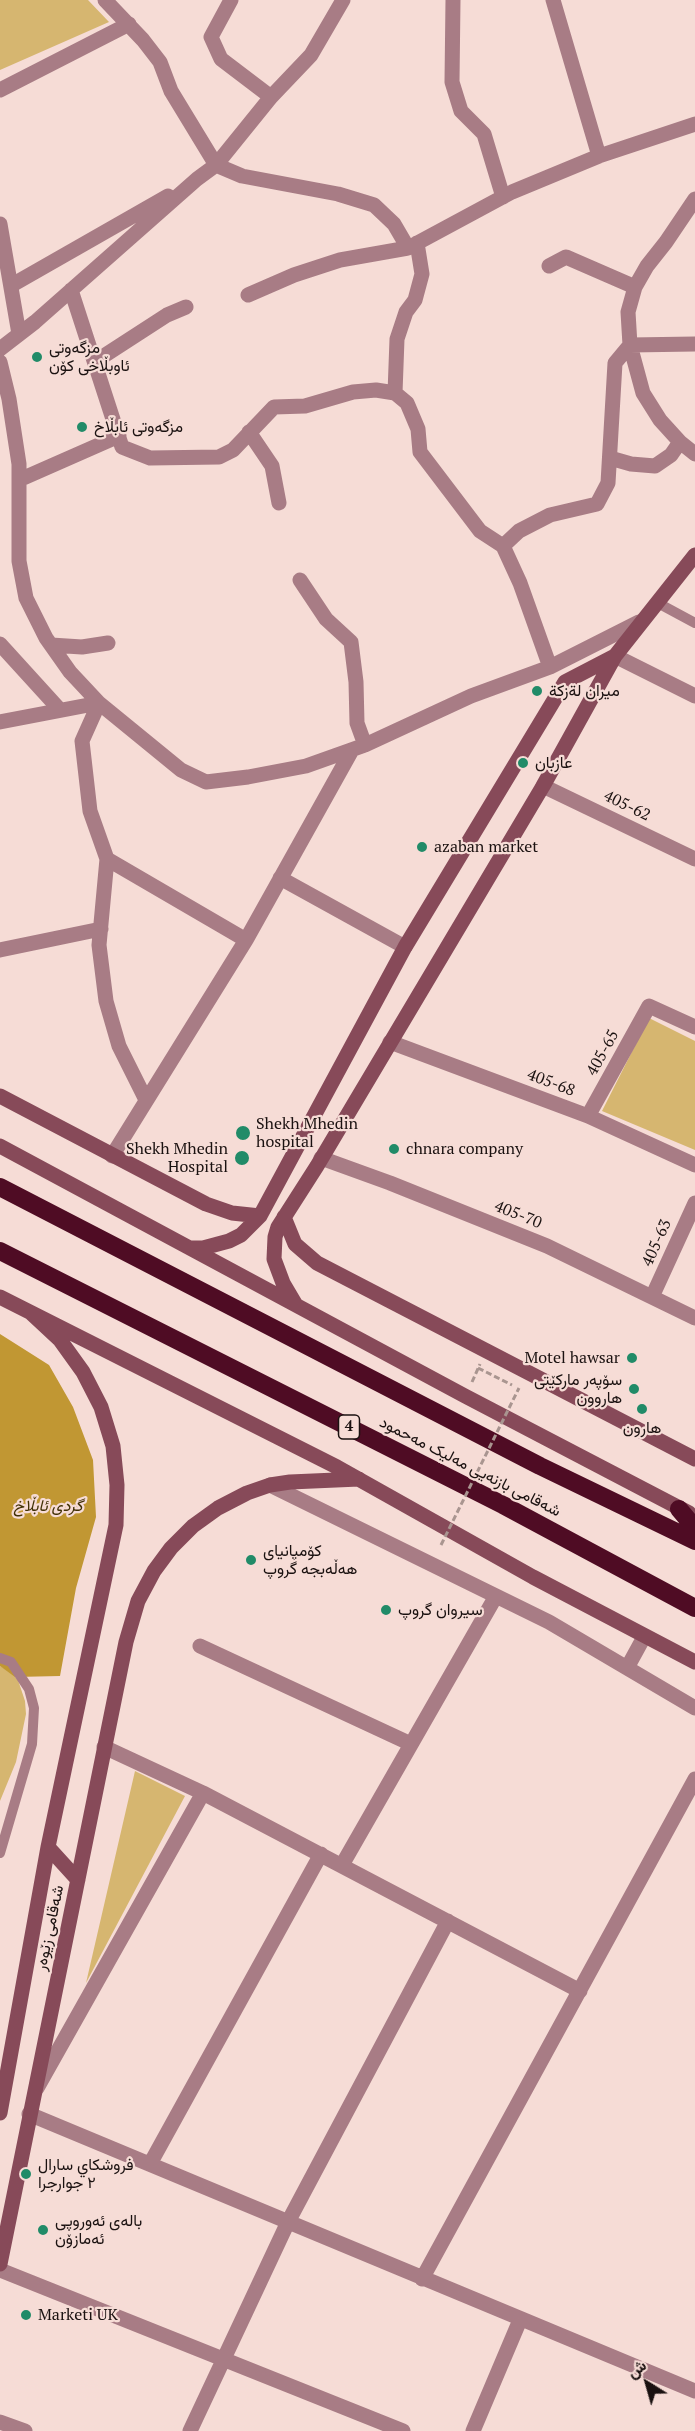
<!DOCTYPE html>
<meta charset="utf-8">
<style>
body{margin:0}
#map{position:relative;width:695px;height:2431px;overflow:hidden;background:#f6dcd6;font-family:"PT Serif",Vazirmatn,serif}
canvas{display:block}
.north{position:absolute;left:617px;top:2353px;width:60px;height:60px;-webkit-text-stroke:4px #f6dcd6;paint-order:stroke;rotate:323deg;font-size:16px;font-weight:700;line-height:24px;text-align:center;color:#1a1110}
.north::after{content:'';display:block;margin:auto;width:21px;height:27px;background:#1a1110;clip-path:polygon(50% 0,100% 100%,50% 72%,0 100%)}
</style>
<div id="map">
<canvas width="695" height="2431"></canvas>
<div class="north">ش</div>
</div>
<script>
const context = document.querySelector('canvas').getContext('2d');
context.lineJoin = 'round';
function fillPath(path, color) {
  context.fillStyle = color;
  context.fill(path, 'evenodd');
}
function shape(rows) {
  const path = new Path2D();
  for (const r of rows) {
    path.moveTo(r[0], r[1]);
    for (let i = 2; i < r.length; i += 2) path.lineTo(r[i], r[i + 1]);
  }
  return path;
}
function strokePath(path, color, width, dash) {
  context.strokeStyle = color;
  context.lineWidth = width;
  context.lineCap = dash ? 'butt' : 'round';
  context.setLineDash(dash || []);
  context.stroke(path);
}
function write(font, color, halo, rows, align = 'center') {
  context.font = font + ' "PT Serif",Vazirmatn,serif';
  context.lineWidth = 4.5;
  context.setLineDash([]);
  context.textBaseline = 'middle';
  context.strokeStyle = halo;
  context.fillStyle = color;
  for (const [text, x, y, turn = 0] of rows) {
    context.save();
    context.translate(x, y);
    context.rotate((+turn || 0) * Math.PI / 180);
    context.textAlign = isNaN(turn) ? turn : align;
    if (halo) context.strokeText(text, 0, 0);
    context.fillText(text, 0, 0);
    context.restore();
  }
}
fillPath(shape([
 [0,0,88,0,109,22,0,70],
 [649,1018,695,1041,695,1150,602,1111],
 [0,1666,11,1672,18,1680,25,1701,26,1714,16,1762,0,1801],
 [135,1771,185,1796,86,1983]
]), '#d6b670');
fillPath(shape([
 [0,1334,49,1365,73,1407,93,1460,96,1517,76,1588,60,1676,15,1677,0,1666]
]), '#c19733');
strokePath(shape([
 [478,1368,512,1385],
 [472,1382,480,1364]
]), '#a99590', 3, [6, 3]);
strokePath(shape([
 [656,602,695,623],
 [0,1658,11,1662,29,1689,34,1708,32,1744,0,1853]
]), '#a87c85', 10);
strokePath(shape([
 [105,0,143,40,160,62,171,91,216,165,242,176,338,194,374,205,394,224,408,248],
 [231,0,211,37,221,59,271,97],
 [453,0,452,82,461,111,484,134,503,197],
 [553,0,599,156],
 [0,90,129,24],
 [695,199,666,242,647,266,635,287,628,312,630,345,643,393,660,420,680,442,695,454],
 [0,224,19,334],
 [549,266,566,257,635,287],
 [12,285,168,196],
 [71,290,122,447,150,458,219,457,233,450,274,407,305,406,353,392,376,390,395,393,407,403,418,429,420,452,480,531,503,546,520,583,550,667],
 [248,295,294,275,340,260,408,248,512,192,599,156,695,124],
 [0,349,35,322,197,179,216,165,271,97,311,55,343,0],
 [96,361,167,315,186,307],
 [0,362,9,399,19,464,19,561,26,598,46,638,70,672,99,703,181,770,206,782,248,777,306,766,365,745,471,696,550,667,639,622],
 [395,393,397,339,406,312,415,300,422,274,417,243],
 [249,432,272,466,279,503],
 [610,458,631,464,655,466,671,455,680,442],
 [19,480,119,436],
 [503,546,519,531,550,515,597,504,608,483,615,363,630,345,695,344],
 [300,580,326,619,351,642,356,682,357,723,365,745],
 [0,644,60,710],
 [51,645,82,647,108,643],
 [615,656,695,696],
 [99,703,82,741,90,811,107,859,99,945,106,1001,119,1046,146,1100],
 [0,722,99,703],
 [543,786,695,859],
 [107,859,246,940,352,750],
 [280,878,405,947],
 [0,950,101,929],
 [390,1042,588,1116,695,1165],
 [588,1116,649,1006,695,1027],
 [112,1156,246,940],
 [321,1158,390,1183,547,1246,695,1318],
 [652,1297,695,1203],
 [270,1485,549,1622,695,1708],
 [200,1646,411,1744],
 [627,1668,644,1637],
 [104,1747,203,1793,580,1991],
 [342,1865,496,1596],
 [37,2088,203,1793],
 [29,2114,695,2391],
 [150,2164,321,1854],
 [0,2270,403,2431],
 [422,2279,695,1779],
 [0,2422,25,2431],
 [190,2431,288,2222,448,1921],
 [473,2431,520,2320]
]), '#a87c85', 15);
strokePath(shape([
 [0,1096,206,1204,232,1213,260,1216],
 [0,1146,465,1396,689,1513],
 [284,1217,295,1244,317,1263,695,1459],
 [191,1248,203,1248,229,1241,241,1235,260,1216,405,947,565,682,615,656],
 [0,1297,337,1467,533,1577,695,1662],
 [296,1305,283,1283,274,1259,275,1237,278,1227,317,1166,543,786,615,656,695,555],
 [48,1847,78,1880],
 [0,2113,48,1847,116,1525,117,1485,113,1446,101,1407,83,1372,60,1340,31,1313],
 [0,2264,126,1642,138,1601,154,1571,171,1548,193,1526,218,1508,247,1493,270,1485,290,1482,359,1479]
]), '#874a59', 15);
strokePath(shape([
 [0,1187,540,1466,695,1541],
 [0,1251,503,1505,695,1608],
 [679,1509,695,1528]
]), '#4f0c24', 18);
strokePath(shape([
 [441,1545,519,1388]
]), '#a99590', 3, [6, 3]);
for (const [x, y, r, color] of [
 [37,357,6,"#218b68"],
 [82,427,6,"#218b68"],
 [537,691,6,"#218b68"],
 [523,763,6,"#218b68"],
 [422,847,6,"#218b68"],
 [243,1133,8,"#218b68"],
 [394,1149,6,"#218b68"],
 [242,1158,8,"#218b68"],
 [632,1358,6,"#218b68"],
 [634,1389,6,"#218b68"],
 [642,1409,6,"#218b68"],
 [251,1560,6,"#218b68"],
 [386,1610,6,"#218b68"],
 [26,2174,6,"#218b68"],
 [43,2230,6,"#218b68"],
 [26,2315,6,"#218b68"]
]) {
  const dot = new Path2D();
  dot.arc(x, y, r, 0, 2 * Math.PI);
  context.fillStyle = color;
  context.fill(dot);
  strokePath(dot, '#f6dcd6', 2);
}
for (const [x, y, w] of [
 [349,1427,21]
]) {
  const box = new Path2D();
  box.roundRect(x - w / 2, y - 12, w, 24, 4.5);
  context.fillStyle = '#f6dcd6';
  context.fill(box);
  strokePath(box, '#1a1110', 1.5);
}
write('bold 15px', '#1a1110', null, [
 ["4",349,1427]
]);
write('16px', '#1a1110', '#f6dcd6', [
 ["مزگەوتی",49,348],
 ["ئاوبڵاخی کۆن",49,366],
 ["مزگەوتی ئابڵاخ",94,427],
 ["ميران لةزكة",549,691],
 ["عازبان",535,763],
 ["azaban market",434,847],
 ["Shekh Mhedin",256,1124],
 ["hospital",256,1142],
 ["Shekh Mhedin",228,1149,"right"],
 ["Hospital",228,1167,"right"],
 ["chnara company",406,1149],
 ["Motel hawsar",620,1358,"right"],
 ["سۆپەر ماركێتی",622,1380,"right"],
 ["هاروون",622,1398,"right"],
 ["هارون",642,1428,"center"],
 ["کۆمپانیای",263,1551],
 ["ھەڵەبجە گروپ",263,1569],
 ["سیروان گروپ",398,1610],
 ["فروشكاي سارال",38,2165],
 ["٢ جوارجرا",38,2183],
 ["بالەی ئەوروپی",55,2221],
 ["ئەمازۆن",55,2239],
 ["Marketi UK",38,2315]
], 'left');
write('16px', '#1a1110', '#f6dcd6', [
 ["405-62",627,806,26],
 ["405-65",603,1053,-61],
 ["405-68",551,1083,21],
 ["405-70",518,1215,22],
 ["405-63",657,1243,-66],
 ["شەقامی بازنەیی مەلیک مەحمود",470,1467,27],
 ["شەقامی زێوەر",50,1928,-78]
]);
write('italic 16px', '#423106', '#f6dcd6', [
 ["گردی ئابڵاخ",48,1506]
]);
</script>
